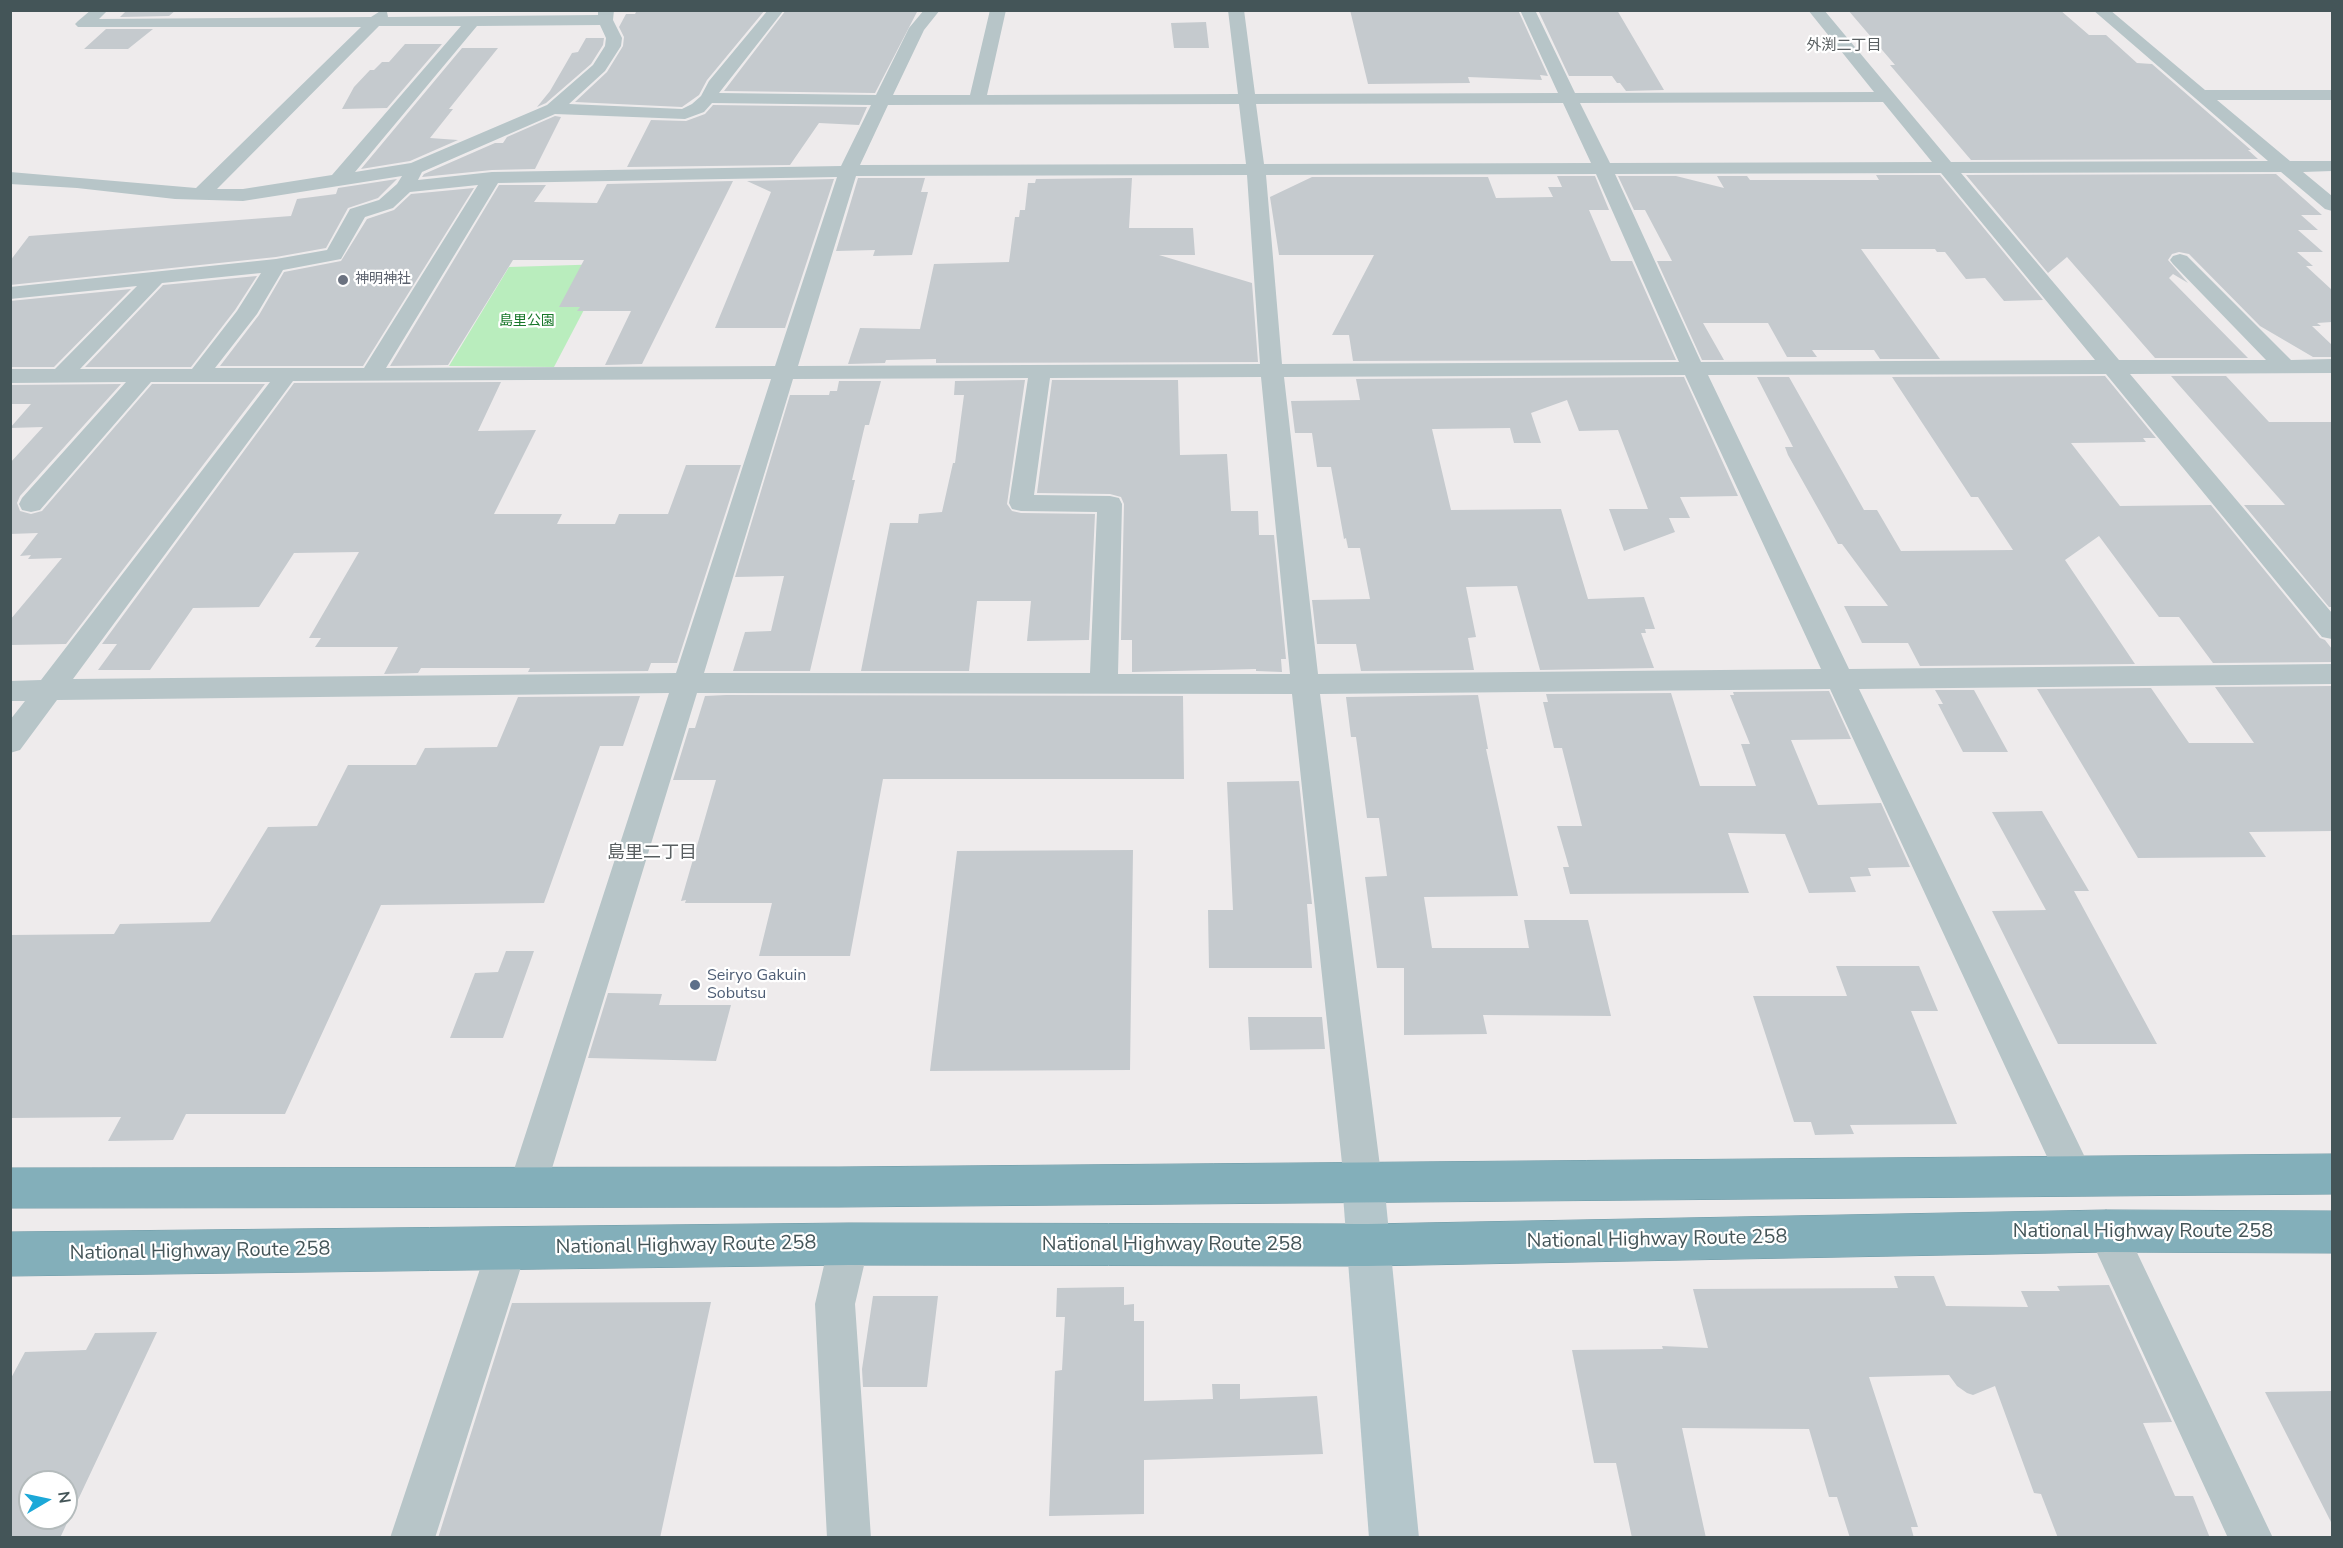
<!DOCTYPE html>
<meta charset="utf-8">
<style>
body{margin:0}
#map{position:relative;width:2343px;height:1548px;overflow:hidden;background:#eeebec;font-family:"Nunito Sans",sans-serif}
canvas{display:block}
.frame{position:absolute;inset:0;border:12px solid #445558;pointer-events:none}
.north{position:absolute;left:18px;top:1470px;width:60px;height:60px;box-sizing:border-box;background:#fff;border:2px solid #b4bbbc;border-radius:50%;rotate:81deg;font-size:16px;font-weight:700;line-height:24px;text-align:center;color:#445558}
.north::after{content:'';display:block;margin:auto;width:21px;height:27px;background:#1ca8d8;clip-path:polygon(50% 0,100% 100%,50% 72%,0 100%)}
</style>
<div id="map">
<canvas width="2343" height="1548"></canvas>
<div class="frame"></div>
<div class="north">N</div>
</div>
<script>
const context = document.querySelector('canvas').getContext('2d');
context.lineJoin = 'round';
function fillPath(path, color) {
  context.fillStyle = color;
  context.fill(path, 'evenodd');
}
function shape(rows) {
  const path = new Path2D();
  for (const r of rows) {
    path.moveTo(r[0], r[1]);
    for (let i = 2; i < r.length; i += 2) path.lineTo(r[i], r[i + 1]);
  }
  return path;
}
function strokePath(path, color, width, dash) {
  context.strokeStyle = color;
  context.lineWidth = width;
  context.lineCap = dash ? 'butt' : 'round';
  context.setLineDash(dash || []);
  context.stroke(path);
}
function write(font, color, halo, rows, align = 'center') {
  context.font = font + ' "Nunito Sans","Noto Sans JP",sans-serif';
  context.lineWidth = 4.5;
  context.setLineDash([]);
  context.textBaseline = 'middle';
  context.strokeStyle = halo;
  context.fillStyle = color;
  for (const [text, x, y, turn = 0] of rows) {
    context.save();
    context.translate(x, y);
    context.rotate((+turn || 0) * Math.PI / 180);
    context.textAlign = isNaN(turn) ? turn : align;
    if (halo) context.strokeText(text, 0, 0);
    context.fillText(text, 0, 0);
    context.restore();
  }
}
fillPath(shape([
 [608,264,554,367,449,366,509,267]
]), '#b9edbd');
fillPath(shape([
 [176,10,169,16,120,17,126,11],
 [637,10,765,10,707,80,699,95,682,107,575,102,607,72,623,46,624,37,619,27,626,14,635,14],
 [786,10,918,10,875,93,724,91],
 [1350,10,1518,10,1548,76,1540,75,1542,80,1468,77,1470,83,1368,84],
 [1538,10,1617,10,1664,90,1626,91,1620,83,1617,83,1612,76,1569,76],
 [1848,10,2060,10,2089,35,2106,35,2137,63,2152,64,2251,150,2248,150,2258,159,1971,160,1890,65,1895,65],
 [1206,22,1209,48,1174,48,1171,23],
 [106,29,153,29,128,49,84,49],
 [586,38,604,38,603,45,591,64,546,103,537,107,550,91,572,53,578,52],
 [405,44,442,44,387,108,342,109,354,87,370,70,374,70,382,62,389,62],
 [462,48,498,48,449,109,453,109,430,138,458,140,410,161,361,169],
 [713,105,867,107,859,125,819,123,790,165,627,167,651,120,686,121,705,114],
 [555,116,561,117,535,169,492,170,422,177,424,174,495,143,503,143,507,137],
 [2276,174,2322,215,2301,215,2318,230,2298,230,2323,252,2297,252,2313,266,2306,266,2332,290,2332,322,2317,323,2321,326,2312,326,2332,345,2332,357,2313,357,2260,326,2189,254,2179,252,2172,254,2168,260,2188,283,2173,274,2169,278,2248,358,2155,358,2067,257,2048,273,1966,175],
 [1876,175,1940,175,2043,300,2004,301,1985,278,1966,279,1945,252,1937,252,1935,249,1861,249,1940,359,1880,359,1874,350,1812,350,1817,357,1787,357,1768,323,1703,323,1724,360,1702,360,1657,261,1672,261,1645,210,1634,210,1618,176,1676,176,1724,188,1717,176,1747,176,1750,180,1879,180],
 [1557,176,1595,176,1609,210,1589,210,1611,261,1632,261,1676,360,1353,361,1349,335,1332,335,1374,255,1279,255,1270,197,1312,177,1488,177,1496,198,1553,197,1548,187,1562,187],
 [858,178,925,178,921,192,928,192,912,255,873,256,875,250,836,251],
 [1132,178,1129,228,1193,228,1195,255,1159,255,1252,283,1258,362,936,363,936,359,886,360,885,363,848,364,860,328,920,329,934,264,1009,262,1015,217,1019,217,1020,210,1025,210,1028,183,1035,183,1036,179],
 [397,179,378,198,348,208,326,248,276,257,10,285,10,261,29,236,291,216,297,199,336,194,338,188],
 [834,179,785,328,715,328,771,192,747,181],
 [733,181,642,364,605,365,631,311,577,311,580,307,559,307,584,260,513,260,448,365,390,366,499,185,546,185,534,202,597,203,607,184],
 [474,188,363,366,220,366,259,315,284,272,341,261,367,219,394,210,411,194],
 [257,276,235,310,191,367,85,367,163,285],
 [131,289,54,367,10,367,10,301],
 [2105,376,2156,438,2143,438,2146,442,2071,443,2120,506,2211,505,2320,638,2325,640,2332,649,2332,662,2213,663,2179,617,2159,617,2099,536,2065,560,2135,664,1920,666,1908,643,1862,643,1844,606,1888,606,1842,544,1838,544,1788,455,1785,447,1793,447,1757,377,1789,377,1864,510,1877,510,1901,551,2013,550,1978,497,1971,497,1892,377],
 [2171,376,2226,376,2269,422,2332,422,2332,607,2329,607,2244,505,2285,505],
 [1684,377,1738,496,1680,497,1690,518,1669,518,1675,532,1624,551,1609,509,1648,509,1618,430,1579,431,1567,400,1531,413,1541,443,1514,443,1510,428,1432,429,1451,510,1561,509,1588,599,1644,597,1655,629,1645,629,1646,633,1641,633,1654,668,1540,670,1517,586,1466,587,1476,637,1468,638,1474,670,1361,671,1356,644,1317,644,1312,600,1370,599,1360,548,1348,548,1346,538,1344,539,1331,467,1317,467,1312,433,1295,433,1291,401,1360,400,1356,379],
 [1025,380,1007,504,1012,511,1021,513,1095,514,1089,640,1027,641,1031,601,977,601,969,671,861,671,890,523,918,523,919,514,942,512,953,463,955,463,964,395,954,395,955,381],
 [1052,380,1178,380,1180,455,1227,454,1231,511,1258,511,1259,535,1274,535,1286,659,1281,659,1282,672,1256,671,1256,669,1132,672,1132,640,1121,640,1124,504,1121,497,1110,494,1037,493],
 [839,381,881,381,869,425,865,425,852,480,855,480,810,671,733,671,745,632,771,631,784,576,735,577,790,395,829,395,830,391,837,391],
 [501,382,478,431,536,430,494,514,562,514,557,524,615,524,619,514,668,514,686,465,741,465,677,663,651,663,648,671,528,672,530,668,421,668,418,673,384,674,398,647,315,647,321,638,309,638,359,552,294,553,259,607,193,608,150,670,98,670,117,644,102,644,294,383],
 [121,384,20,496,17,503,20,511,31,514,42,511,152,384,265,384,66,644,10,645,10,620,62,558,28,559,31,555,20,556,38,533,10,534,10,463,43,427,10,428,31,404,10,404,10,385],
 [2332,686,2332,831,2249,832,2266,857,2138,858,2037,689,2151,688,2189,743,2254,743,2215,687],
 [1935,690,1974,690,2008,752,1963,752,1938,704,1943,704],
 [1829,691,1851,739,1791,740,1818,805,1881,803,1910,867,1868,868,1871,876,1850,877,1856,892,1809,893,1785,834,1728,833,1749,893,1570,894,1563,867,1569,867,1557,826,1582,826,1562,748,1554,748,1543,702,1548,702,1546,694,1671,693,1700,786,1756,786,1741,744,1750,744,1730,695,1734,695,1733,692],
 [726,695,1183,696,1184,779,883,779,850,956,759,956,772,903,685,903,686,900,681,901,716,780,673,780,689,728,695,728,705,696],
 [1478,695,1488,749,1486,749,1518,896,1424,897,1432,948,1529,948,1524,920,1588,920,1611,1016,1483,1015,1487,1034,1404,1035,1404,968,1377,968,1365,877,1387,876,1379,818,1367,818,1356,737,1351,737,1346,697],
 [640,696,623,746,600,746,544,903,381,905,285,1114,186,1114,173,1140,108,1141,121,1117,10,1118,10,935,114,934,120,924,210,922,268,827,317,826,348,765,416,765,425,748,497,747,518,697],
 [1299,781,1312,904,1307,904,1312,968,1209,968,1208,910,1233,910,1227,782],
 [2042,811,2089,891,2074,891,2157,1044,2058,1044,1992,911,2046,910,1992,812],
 [1133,850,1130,1070,930,1071,957,851],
 [506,951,534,951,503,1038,450,1038,475,973,498,972],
 [1836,966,1919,966,1938,1011,1911,1011,1957,1124,1850,1125,1854,1134,1815,1135,1811,1122,1794,1122,1753,996,1847,996],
 [608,993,662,994,659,1005,731,1005,716,1061,588,1058],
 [1248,1017,1322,1017,1325,1049,1250,1050],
 [1894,1276,1934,1276,1946,1306,2028,1307,2021,1291,2060,1291,2057,1286,2109,1285,2172,1422,2143,1423,2175,1496,2193,1496,2210,1538,2058,1538,2041,1494,2034,1493,1995,1386,1973,1395,1967,1393,1957,1386,1949,1375,1869,1377,1918,1527,1911,1527,1914,1538,1850,1538,1837,1497,1829,1497,1809,1429,1682,1428,1706,1538,1632,1538,1616,1463,1594,1463,1572,1350,1663,1349,1662,1346,1708,1348,1693,1289,1898,1288],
 [1124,1287,1124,1305,1134,1304,1134,1321,1144,1321,1144,1401,1213,1399,1212,1384,1240,1384,1240,1399,1317,1396,1323,1454,1144,1460,1144,1514,1049,1516,1055,1371,1062,1370,1065,1317,1056,1317,1057,1288],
 [873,1296,938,1296,927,1387,863,1387,862,1369],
 [711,1302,660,1538,438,1538,512,1303],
 [157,1332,60,1538,10,1538,10,1380,25,1352,86,1350,95,1333],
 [30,1482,66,1482,66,1518,30,1518],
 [2332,1391,2332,1524,2265,1392]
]), '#c5cace');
const highway = shape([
 [2332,1154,2332,1194,840,1207,10,1208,10,1168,840,1167,2332,1154],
 [2106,1210,2332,1211,2332,1253,2106,1252,1368,1266,849,1265,10,1276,10,1232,849,1223,1368,1224,2106,1210]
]);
strokePath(highway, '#6f9aa6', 1);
fillPath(shape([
 [91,10,108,10,99,19,371,17,382,10,387,12,388,17,598,15,598,10,614,10,613,20,622,38,621,46,605,71,569,104,682,109,692,104,701,96,709,81,768,10,784,10,719,93,876,95,909,28,924,10,940,10,924,30,893,95,970,95,990,10,1006,10,987,95,1238,94,1228,10,1244,10,1255,94,1558,93,1520,10,1535,10,1575,93,1874,92,1808,10,1824,10,1951,162,2268,161,2093,10,2110,10,2205,90,2332,90,2332,100,2217,100,2290,161,2332,161,2332,171,2303,172,2332,196,2332,211,2325,209,2281,172,1961,173,2119,360,2266,360,2173,264,2170,260,2173,256,2180,254,2187,256,2291,360,2332,359,2332,373,2130,374,2332,613,2332,639,2322,637,2106,374,1708,375,1849,669,2332,664,2332,684,1859,689,2094,1176,2088,1189,2075,1194,2062,1189,1830,689,1320,694,1382,1182,1376,1195,1363,1200,1350,1195,1344,1182,1292,694,697,693,546,1188,540,1201,527,1206,514,1201,508,1188,669,693,57,700,20,750,10,753,10,720,25,701,10,701,10,681,41,680,270,382,151,382,40,510,31,512,22,510,19,504,22,498,126,382,10,383,10,369,55,369,137,286,10,299,10,287,276,259,327,250,350,209,379,200,397,184,402,176,243,201,175,199,77,188,10,184,10,172,196,188,361,27,78,27,75,24,78,21,91,10],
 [600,25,606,38,605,46,593,65,547,105,411,163,355,172,477,26,600,25],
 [379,26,461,26,332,175,243,189,217,189,379,26],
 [1883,102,1932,162,1610,163,1580,103,1883,102],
 [712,103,871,105,841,166,492,172,418,180,422,172,555,114,685,119,704,112,712,103],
 [1563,103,1591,163,1264,164,1256,104,1563,103],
 [1239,104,1246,164,860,165,888,105,1239,104],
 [1941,173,2095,360,1701,362,1615,174,1941,173],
 [1596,174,1679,362,1282,364,1266,175,1596,174],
 [1247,175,1260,364,798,366,856,176,1247,175],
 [837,177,775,366,386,368,498,183,837,177],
 [478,185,364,368,215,368,257,314,283,270,341,259,365,217,393,208,410,192,478,185],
 [261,273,237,311,192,369,80,369,162,283,261,273],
 [1685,375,1821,669,1318,674,1284,377,1685,375],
 [1261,377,1290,674,1118,674,1122,504,1119,498,1110,496,1034,495,1050,378,1261,377],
 [1028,378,1009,503,1012,509,1021,511,1097,512,1090,673,704,673,793,379,1028,378],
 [771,379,676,673,73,679,293,381,771,379],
 [2106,1212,2120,1217,2273,1538,2228,1538,2087,1231,2092,1217,2106,1212],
 [849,1225,863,1230,869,1244,855,1304,871,1538,827,1538,815,1304,829,1244,835,1230,849,1225],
 [507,1228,521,1234,527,1248,435,1538,390,1538,487,1248,493,1234,507,1228]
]), '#b7c5c8');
fillPath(shape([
 [1363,1162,1378,1168,1384,1182,1419,1538,1369,1538,1342,1182,1348,1168,1363,1162]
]), '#b4c6cb');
fillPath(highway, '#83afba');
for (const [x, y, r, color] of [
 [343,280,6,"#6b7280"],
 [695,985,6,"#5c6f8a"]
]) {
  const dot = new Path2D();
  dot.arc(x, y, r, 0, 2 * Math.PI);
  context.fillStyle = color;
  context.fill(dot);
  strokePath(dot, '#fff', 2);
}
write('14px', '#5b616d', '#fff', [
 ["神明神社",355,280]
], 'left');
write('14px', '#18772a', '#fff', [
 ["島里公園",527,322]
]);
write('15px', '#585e60', '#fff', [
 ["外渕二丁目",1844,46]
]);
write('16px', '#4e5e75', '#fff', [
 ["Seiryo Gakuin",707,976],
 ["Sobutsu",707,994]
], 'left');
write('18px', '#585e60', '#fff', [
 ["島里二丁目",652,854]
]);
write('20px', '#445558', '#fff', [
 ["National Highway Route 258",2143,1232],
 ["National Highway Route 258",1657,1240,-1],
 ["National Highway Route 258",1172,1245],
 ["National Highway Route 258",686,1246,-1],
 ["National Highway Route 258",200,1252,-1]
]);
</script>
